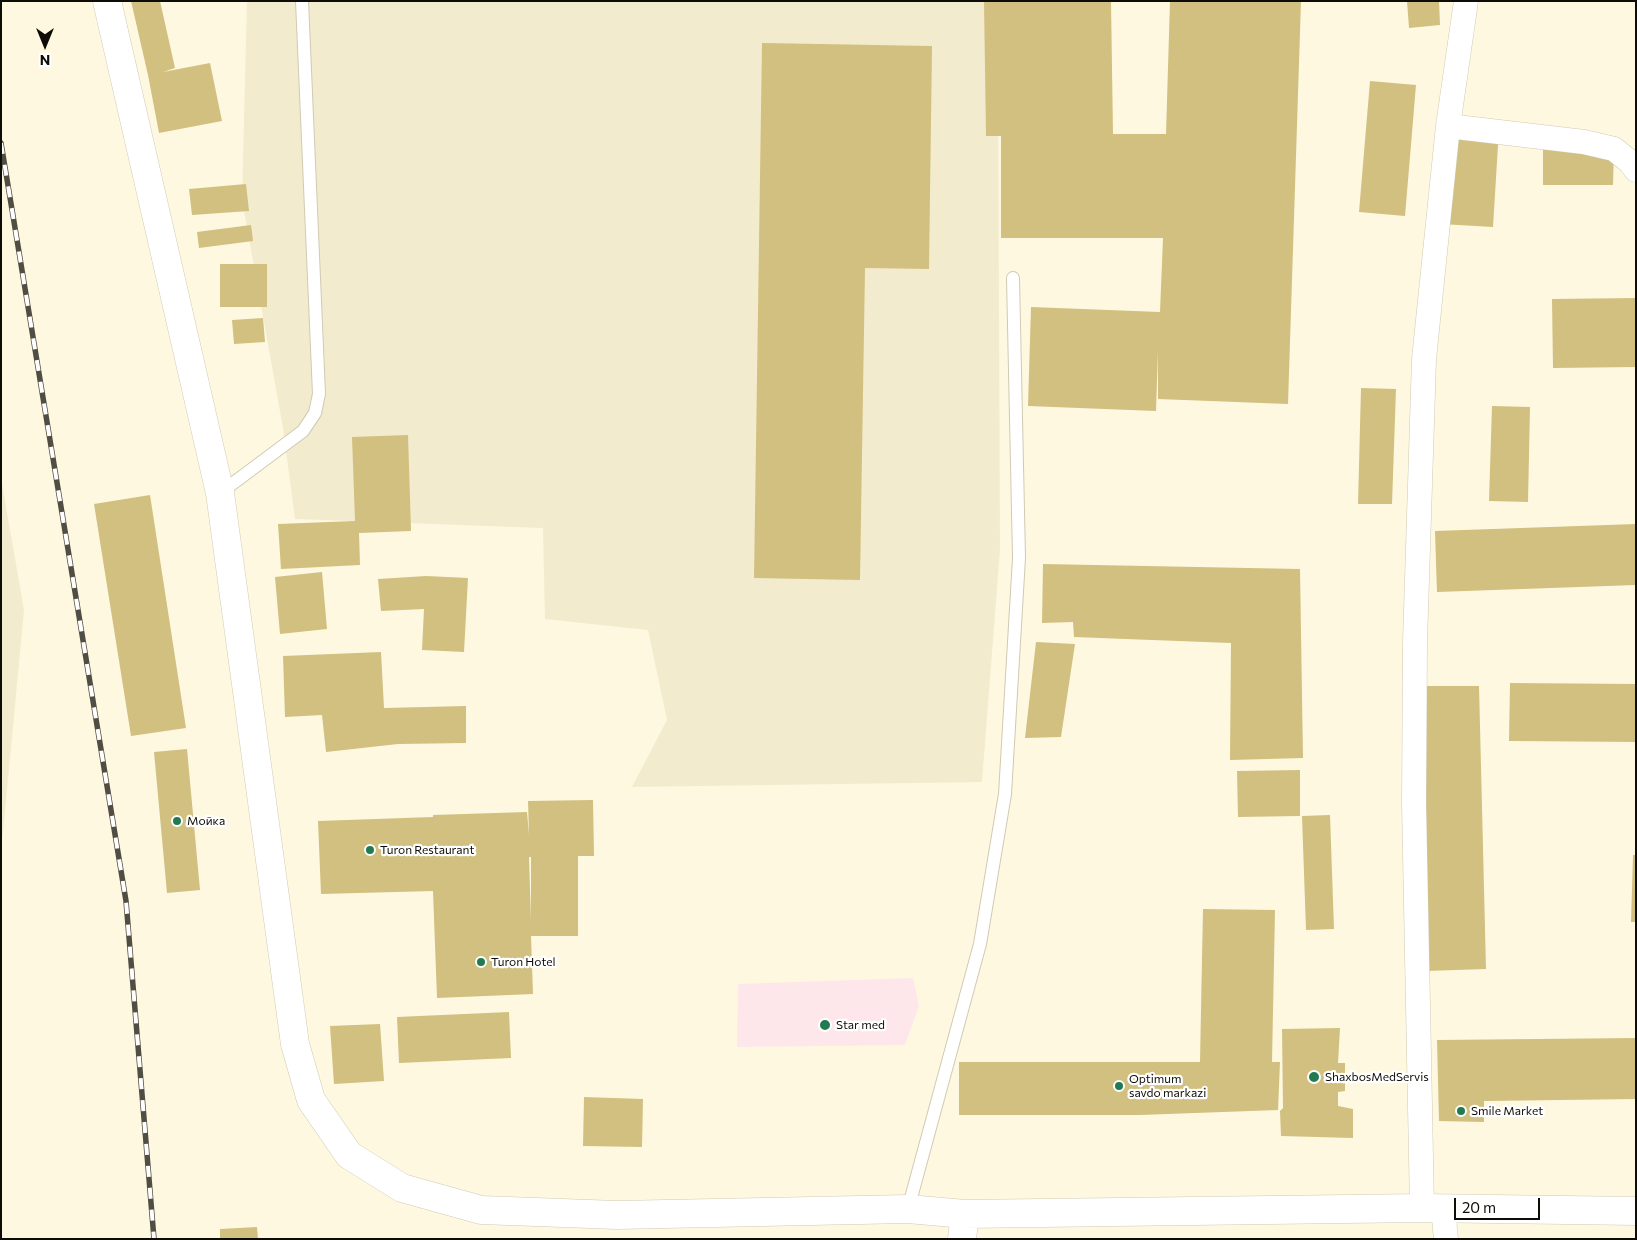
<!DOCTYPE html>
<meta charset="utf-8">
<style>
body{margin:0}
#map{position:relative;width:1637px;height:1240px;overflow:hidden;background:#fef8e1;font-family:Commissioner,sans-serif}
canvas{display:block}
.frame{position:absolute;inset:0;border:2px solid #0e0c06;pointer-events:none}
.north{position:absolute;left:20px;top:20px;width:50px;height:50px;-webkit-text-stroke:4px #fff;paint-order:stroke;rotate:180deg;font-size:14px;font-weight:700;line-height:20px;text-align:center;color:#0e0c06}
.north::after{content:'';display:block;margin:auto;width:18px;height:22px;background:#0e0c06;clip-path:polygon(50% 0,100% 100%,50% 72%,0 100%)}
.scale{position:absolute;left:1454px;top:1198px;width:86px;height:22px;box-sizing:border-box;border:2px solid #0e0c06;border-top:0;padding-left:6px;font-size:15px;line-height:18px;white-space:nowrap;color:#0e0c06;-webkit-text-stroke:4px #fff;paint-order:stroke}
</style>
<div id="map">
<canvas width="1637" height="1240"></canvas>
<div class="frame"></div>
<div class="north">N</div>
<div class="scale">20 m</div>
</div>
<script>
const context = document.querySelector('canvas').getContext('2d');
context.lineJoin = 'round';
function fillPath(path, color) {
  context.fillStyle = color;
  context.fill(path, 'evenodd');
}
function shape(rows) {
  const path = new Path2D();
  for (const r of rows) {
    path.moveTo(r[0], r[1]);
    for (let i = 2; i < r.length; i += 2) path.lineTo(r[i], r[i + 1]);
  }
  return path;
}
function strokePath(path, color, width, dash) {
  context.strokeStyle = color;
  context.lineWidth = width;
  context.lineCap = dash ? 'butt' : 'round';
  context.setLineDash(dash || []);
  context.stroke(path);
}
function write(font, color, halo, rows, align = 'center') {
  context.font = font + ' Commissioner,sans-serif';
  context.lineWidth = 4.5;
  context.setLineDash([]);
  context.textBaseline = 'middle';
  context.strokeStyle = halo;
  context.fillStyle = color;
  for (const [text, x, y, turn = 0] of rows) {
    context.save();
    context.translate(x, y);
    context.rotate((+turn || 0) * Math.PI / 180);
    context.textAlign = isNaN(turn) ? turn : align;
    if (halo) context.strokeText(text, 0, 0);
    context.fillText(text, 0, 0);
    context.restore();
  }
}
fillPath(shape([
 [247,1,1021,1,998,65,1000,549,982,782,632,787,667,720,648,630,545,619,543,528,295,519,283,428,242,200],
 [1,478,24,610,1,853]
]), '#f3ebce');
fillPath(shape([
 [913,978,919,1006,905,1045,737,1047,738,984]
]), '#fde7ea');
fillPath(shape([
 [131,1,160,1,175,68,163,72,210,63,222,121,159,133,148,75],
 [984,1,1111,1,1113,134,1166,134,1170,1,1301,1,1288,404,1158,399,1158,351,1156,411,1028,406,1031,307,1160,312,1163,238,1001,238,1001,136,986,136],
 [1407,1,1439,1,1440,25,1409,28],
 [762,43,932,46,929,269,865,268,860,580,754,578],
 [1370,81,1416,85,1405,216,1359,212],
 [1448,126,1499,129,1493,227,1441,224],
 [1543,148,1614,149,1613,185,1543,185],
 [246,184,249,211,192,215,189,189],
 [251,225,253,241,199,248,197,232],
 [220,264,267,264,267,307,220,307],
 [1636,298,1636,367,1553,368,1552,299],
 [263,318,265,342,234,344,232,320],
 [1361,388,1396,389,1392,504,1358,504],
 [1492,406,1530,407,1528,502,1489,501],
 [408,435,411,531,359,533,360,565,281,569,278,524,355,521,352,437],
 [150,495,186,728,131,736,94,504],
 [1636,524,1636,585,1437,592,1435,531],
 [1043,564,1300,569,1303,758,1230,760,1231,643,1074,637,1073,622,1042,623],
 [322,572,327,629,280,634,275,577],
 [426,576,468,578,464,652,422,650,424,609,381,611,378,579],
 [1036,642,1075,644,1061,737,1025,738],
 [381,652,384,708,466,706,466,743,398,744,326,752,322,715,285,717,283,656],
 [1510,683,1636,684,1636,742,1509,741],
 [1413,686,1479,686,1486,969,1426,971],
 [187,749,200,890,167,893,154,752],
 [1300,770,1300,816,1238,817,1237,771],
 [593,800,594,856,578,856,578,936,531,936,533,994,437,998,433,891,321,894,318,821,433,817,433,815,527,812,529,835,528,801],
 [529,857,531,857,531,920],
 [1330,815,1334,929,1306,930,1302,816],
 [1633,855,1636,855,1636,922,1631,922],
 [1203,909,1275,910,1272,1062,1280,1062,1278,1110,1140,1115,959,1115,959,1062,1200,1062],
 [509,1012,511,1058,399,1063,397,1017],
 [380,1024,384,1081,334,1084,330,1026],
 [1340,1028,1338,1063,1345,1063,1345,1091,1338,1092,1338,1106,1353,1109,1353,1138,1281,1136,1280,1111,1283,1108,1282,1029],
 [1636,1038,1636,1099,1484,1101,1484,1122,1439,1121,1437,1040],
 [584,1097,643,1099,642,1147,583,1146],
 [257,1227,258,1239,220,1239,220,1229]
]), '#d1c07f');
const service = shape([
 [220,493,303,431,315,413,319,394,302,1],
 [908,1209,980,944,1005,794,1019,558,1013,278]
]);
const minor = shape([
 [1448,126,1584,142,1614,149,1630,162,1636,170],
 [1422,1208,1414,803,1415,642,1424,359,1448,126,1466,1],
 [1443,1208,1446,1239]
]);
const tertiary = shape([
 [107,1,220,493,295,1044,311,1100,349,1155,402,1188,481,1210,617,1215,908,1209,965,1214,1422,1208,1636,1211],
 [962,1239,965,1214]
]);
strokePath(service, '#d0cab4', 14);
strokePath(minor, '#d0cab4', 25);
strokePath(tertiary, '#d0cab4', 29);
strokePath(service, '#fff', 12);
strokePath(minor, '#fff', 24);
strokePath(tertiary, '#fff', 28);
const rail = shape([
 [1,143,126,901,154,1239]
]);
strokePath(rail, '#514d43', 5.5);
strokePath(rail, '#fff', 4, [11]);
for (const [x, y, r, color] of [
 [177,821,5,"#227b50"],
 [370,850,5,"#227b50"],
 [481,962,5,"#227b50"],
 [825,1025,6,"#227b50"],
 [1314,1077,6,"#227b50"],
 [1119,1086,5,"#227b50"],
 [1461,1111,5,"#227b50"]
]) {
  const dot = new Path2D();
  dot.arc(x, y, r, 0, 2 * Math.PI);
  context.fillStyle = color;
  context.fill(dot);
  strokePath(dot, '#fff', 2);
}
write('12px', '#0e0c06', '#fff', [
 ["Мойка",187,821],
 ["Turon Restaurant",380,850],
 ["Turon Hotel",491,962],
 ["Star med",836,1025],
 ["ShaxbosMedServis",1325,1077],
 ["Optimum",1129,1079],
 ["savdo markazi",1129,1093],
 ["Smile Market",1471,1111]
], 'left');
</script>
